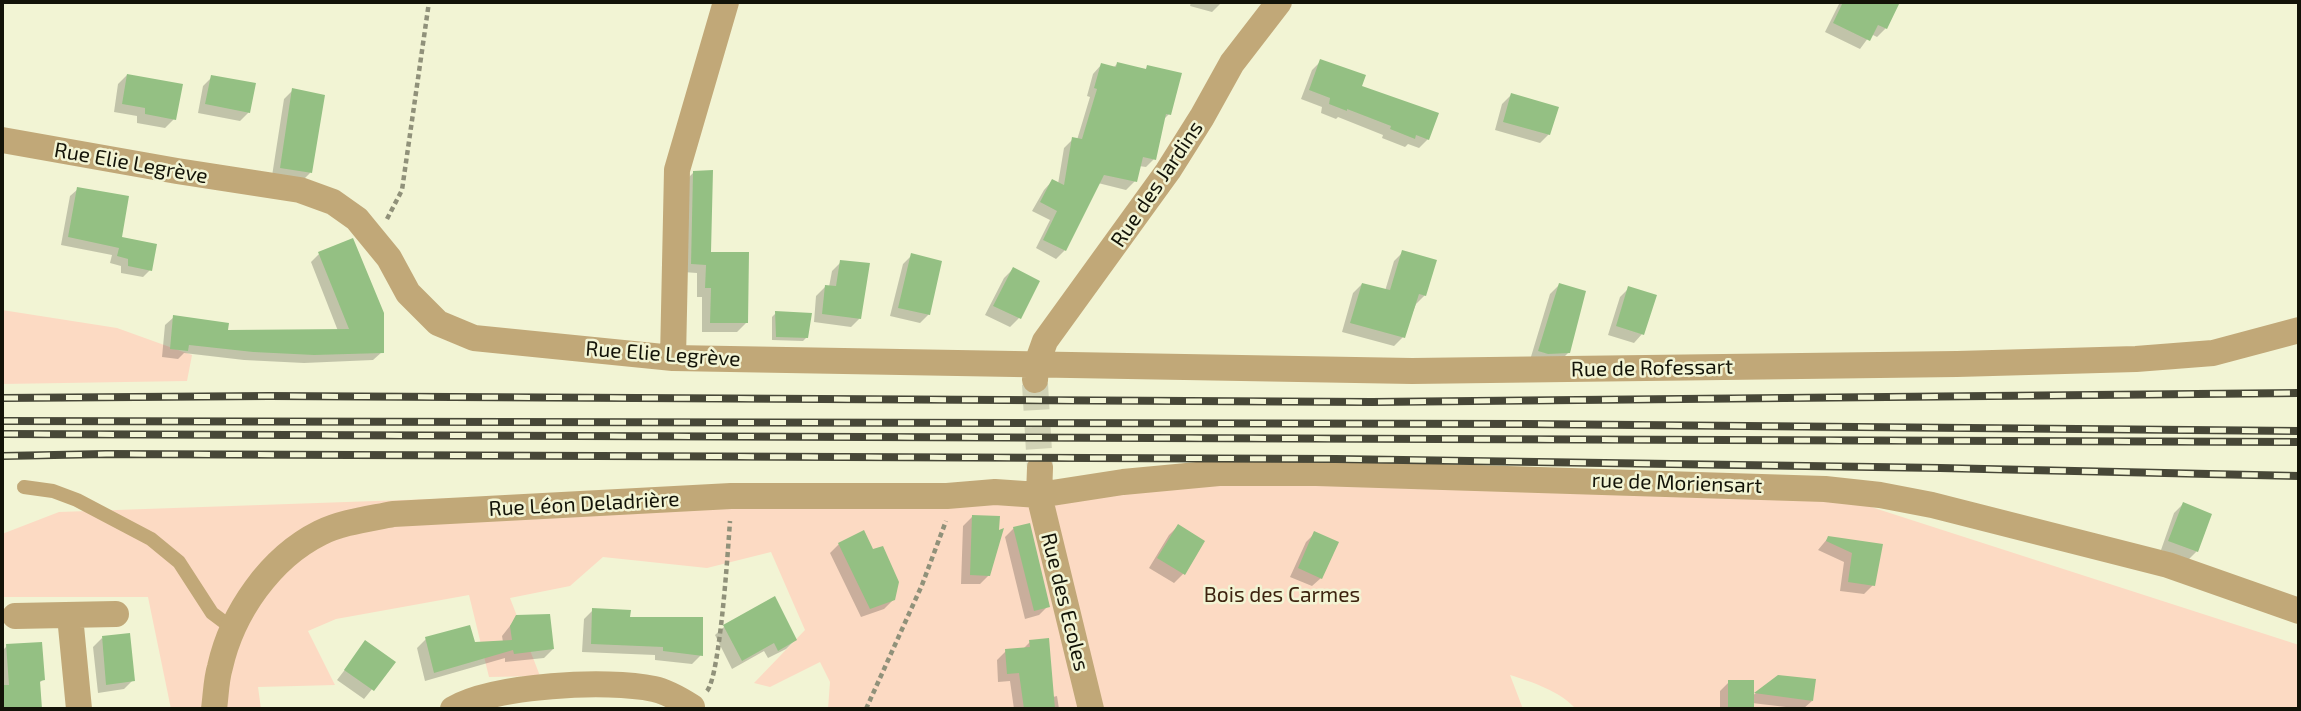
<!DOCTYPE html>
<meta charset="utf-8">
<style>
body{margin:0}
#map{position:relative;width:2301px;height:711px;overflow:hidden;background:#f2f4d4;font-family:"Exo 2",sans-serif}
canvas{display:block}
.frame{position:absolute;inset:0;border:4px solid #131308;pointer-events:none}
</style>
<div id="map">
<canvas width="2301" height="711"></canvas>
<div class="frame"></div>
</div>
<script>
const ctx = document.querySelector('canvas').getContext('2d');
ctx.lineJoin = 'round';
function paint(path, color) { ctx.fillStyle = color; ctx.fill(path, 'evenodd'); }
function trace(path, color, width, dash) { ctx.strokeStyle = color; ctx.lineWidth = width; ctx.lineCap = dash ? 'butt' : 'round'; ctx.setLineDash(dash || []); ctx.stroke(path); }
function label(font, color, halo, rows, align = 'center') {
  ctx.font = font + ' "Exo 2",sans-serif'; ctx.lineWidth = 5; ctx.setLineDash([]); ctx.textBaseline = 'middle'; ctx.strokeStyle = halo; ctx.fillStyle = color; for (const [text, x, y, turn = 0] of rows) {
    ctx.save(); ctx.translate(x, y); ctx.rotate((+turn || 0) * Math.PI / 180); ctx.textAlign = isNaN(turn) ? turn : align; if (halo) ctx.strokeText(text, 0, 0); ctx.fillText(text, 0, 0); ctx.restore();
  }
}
paint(new Path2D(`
 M2,310l115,18 75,27 -5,26 -185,3z
 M1249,479l585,16 465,150v64h-723c-16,-18 -44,-27 -66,-34l13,34h-695l2,-27 -10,-20 -50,25 -16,-4 51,-53 -34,-78 -64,16 -104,-11 -33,29 -60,12 30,78 -51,1 -20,-82 -133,24 -28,12 27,54 -77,2 3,22h-90l-23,-112h-146v-63l57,-22 431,-15z`), '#fcdac3');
paint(new Path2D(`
 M1191,2h31l-10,10 -22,-6z
 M1840,2h58l-12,26 -9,9 -6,-3 -11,15 -35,-17z
 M1321,61l39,26 68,52 -9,9 -11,-4 -3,3 -23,-9 1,-3 -45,-18 -2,2 -15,-6 1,-6 -21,-8 11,-29z
 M1117,64l28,6 3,-3 21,47 -6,6 -9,39 -8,8 -7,-1 -4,15 -9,9 -28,-7 -33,67 -9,9 -20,-11 14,-28 -18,-9 12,-21 8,-9 6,3 6,-36 9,-9 4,1 13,-43 -3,-1 6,-22 8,-9 12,3z
 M127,75l47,44 -9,9 -28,-5v-7l-23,-4 4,-28z
 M212,77l37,35 -9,9 -42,-8 5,-27z
 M293,90l17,83 -9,9 -29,-6 12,-77z
 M1511,95l38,39 -9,9 -45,-13 7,-26z
 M694,172l16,81 36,70 -9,9h-35v-35h-5v-24l-14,-1 2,-91z
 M78,189l72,81 -7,7 -22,-4v-7l-11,-3 2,-8 -51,-10 9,-49z
 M1403,252l22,43 -9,9 -13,33 -9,9 -52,-14 11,-39 9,-9 23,7 9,-30z
 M319,254l63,98 -9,8 -69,3 -60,-3 -60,-7 -6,6 -16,-2 3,-32 9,-8 52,15 112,-1 -27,-69z
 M912,255l17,59 -9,9 -30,-7 13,-52z
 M841,262l19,56 -9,9 -37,-5 2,-26 9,-9h4l3,-16z
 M1013,269l25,13 -19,36 -9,9 -25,-12 19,-37z
 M1559,285l10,67 -9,9 -30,-1 20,-66z
 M1629,288l13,46 -8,9 -26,-8 12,-38z
 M776,313l31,24 -4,4 -31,-1v-23z
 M2183,504l14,47 -9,9 -27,-10 13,-37z
 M972,517l17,58 -9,9h-19l2,-58z
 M1178,526l25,15 -20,33 -9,9 -25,-15 20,-33z
 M1014,528l34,78 -9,9 -14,4 -20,-82z
 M1315,533l6,45 -9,8 -22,-9 16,-35z
 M1828,538l53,7 -8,40 -9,9 -24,-3 4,-29 -26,-12z
 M839,544l33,8 22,47 -10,10 -23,8 -31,-64z
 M593,610l35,9 73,36 -9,9 -37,-4v-5l-73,-3 2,-33z
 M517,617l36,32 -9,9 -39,4v-4l-80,23 -8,-33 9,-9 48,4 29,-1 -1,-6z
 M724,627l71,13 -9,9 -18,9 -4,-7 -32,18 -17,-34z
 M102,638l31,42 -9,9 -26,4 -5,-46z
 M366,642l28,20 -30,37 -27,-19z
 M1030,642l23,55 4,-1 2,13h-45l-4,-28 -12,1 -1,-22 9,-9 16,-1z
 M7,646l37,33 -6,5 2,25h-38v-58z
 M1779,676l33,25 -9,8 -51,-6v6h-32v-18l9,-9 23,14z`), '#0003');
paint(new Path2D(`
 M1843,2h57l-13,27 -9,-4 -8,16 -37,-18z
 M1320,59l46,16 -4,11 77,27 -10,27 -13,-5 -1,4 -25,-10 1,-3 -44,-17v2l-18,-7 1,-6 -21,-8z
 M1117,62l29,7 1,-4 35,8 -11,42 -5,-1 -10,46 -13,-3 -6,25 -33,-7 -38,76 -23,-11 14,-29 -17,-9 12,-23 12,6 8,-48 10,2 15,-50 -3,-1 7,-25 15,4z
 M127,74l56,10 -7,36 -31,-6v-6l-23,-4z
 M211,75l45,8 -6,30 -45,-9z
 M292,88l33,7 -13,78 -32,-5z
 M1511,93l48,14 -9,28 -47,-13z
 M713,170l-2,82h38l-1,71h-38l1,-35h-6l1,-23 -15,-1 2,-92v-1z
 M77,187l52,9 -7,41 35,7 -5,27 -24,-5v-7l-11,-3 2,-8 -51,-11z
 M353,238l31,75v40l-70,2 -61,-3 -64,-7 -1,6 -18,-2 3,-34 56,8 -1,7 121,-1 -31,-77z
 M1402,250l35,10 -11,36 -7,-2 -14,44 -55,-15 12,-40 28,7z
 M911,253l31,8 -12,54 -32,-7z
 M840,260l30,3 -9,56 -39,-5 3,-29 11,1z
 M1013,267l27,14 -19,38 -28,-13z
 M1559,283l27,8 -16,62 -22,1 -10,-3z
 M1628,286l29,9 -13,40 -28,-9z
 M775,311l37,2 -4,25 -32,-1z
 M2183,502l29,12 -14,38 -30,-11z
 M972,515l28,1 -1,14 5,-2 -14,48 -20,-1z
 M1030,523l20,84 -16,4 -21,-84z
 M1178,524l27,17 -20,34 -28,-17z
 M864,530l9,19 10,-3 16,36 -4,18 -25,9 -32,-66z
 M1314,531l25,11 -17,37 -24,-11z
 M1828,536l55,8 -8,42 -27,-4 4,-29 -26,-12z
 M775,596l22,44 -19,11 -4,-8 -32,18 -19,-36z
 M592,608l39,2 -1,7h73v39l-40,-5v-4l-72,-3z
 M550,614l4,35 -40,5 -1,-4 -79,23 -9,-36 45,-12 5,17 37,-2 -2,-14 6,-11z
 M130,633l5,48 -29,4 -4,-49z
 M1049,638l6,71h-31l-5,-36 -12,1 -2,-25 25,-2 -1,-7z
 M365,640l31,22 -22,29 -30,-21z
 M42,642l3,38 -5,1 2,28h-38l-2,-24h7l-3,-41z
 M1778,675l38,4 -3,22 -59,-8v16h-26v-29h26v13z`), '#94c083');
trace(new Path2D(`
 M1035,384l5,84`), '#d1d2b5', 26, [26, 13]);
trace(new Path2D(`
 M387,219l15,-29 27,-188
 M707,691c13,-15 21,-142 23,-170
 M866,709l56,-124 24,-64`), '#90917a', 4.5, [5, 3.5]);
trace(new Path2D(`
 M24,487l29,4 24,9 74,39 28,23 33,51 20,15`), '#c1a878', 14);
trace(new Path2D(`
 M2,140l175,31 123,19 33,12 24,17 32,39 19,35 30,30 36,15 199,20 739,13 545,-7 179,-5 77,-6 86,-23
 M673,358l4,-188 49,-168
 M1035,380l1,-14 9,-25 123,-170 34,-54 30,-54 47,-61
 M1040,468l-1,27 52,214
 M15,616l101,-2
 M70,616l9,93
 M214,709c2,-14 2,-29 6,-42 12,-54 50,-109 100,-134 22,-11 49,-14 73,-19l338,-18h216l48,-4 44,3 84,-13 96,-9h97l509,16 55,6 52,10 236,60 131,46
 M453,709c42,-24 154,-30 201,-20 14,3 27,11 38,18`), '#c1a878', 26);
const rail = new Path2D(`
 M2,398l267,-2 1103,6 927,-9
 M2,421l1524,3 773,7
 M2,434l2297,8
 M2,456l104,-2 1230,5 604,9 359,8`);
trace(rail, '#474737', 8);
trace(rail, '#f2f4d4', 5, [16]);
label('21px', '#131308', '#f2f4d4', [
 ["Rue Elie Legrève",131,163,10],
 ["Rue des Jardins",1157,184,-56],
 ["Rue Elie Legrève",663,354,4],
 ["Rue de Rofessart",1652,368,-1],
 ["rue de Moriensart",1677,483,2],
 ["Rue Léon Deladrière",584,504,-3],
 ["Rue des Ecoles",1065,602,76]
]);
label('21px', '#3d230f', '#f2f4d4', [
 ["Bois des Carmes",1282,595]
]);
</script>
